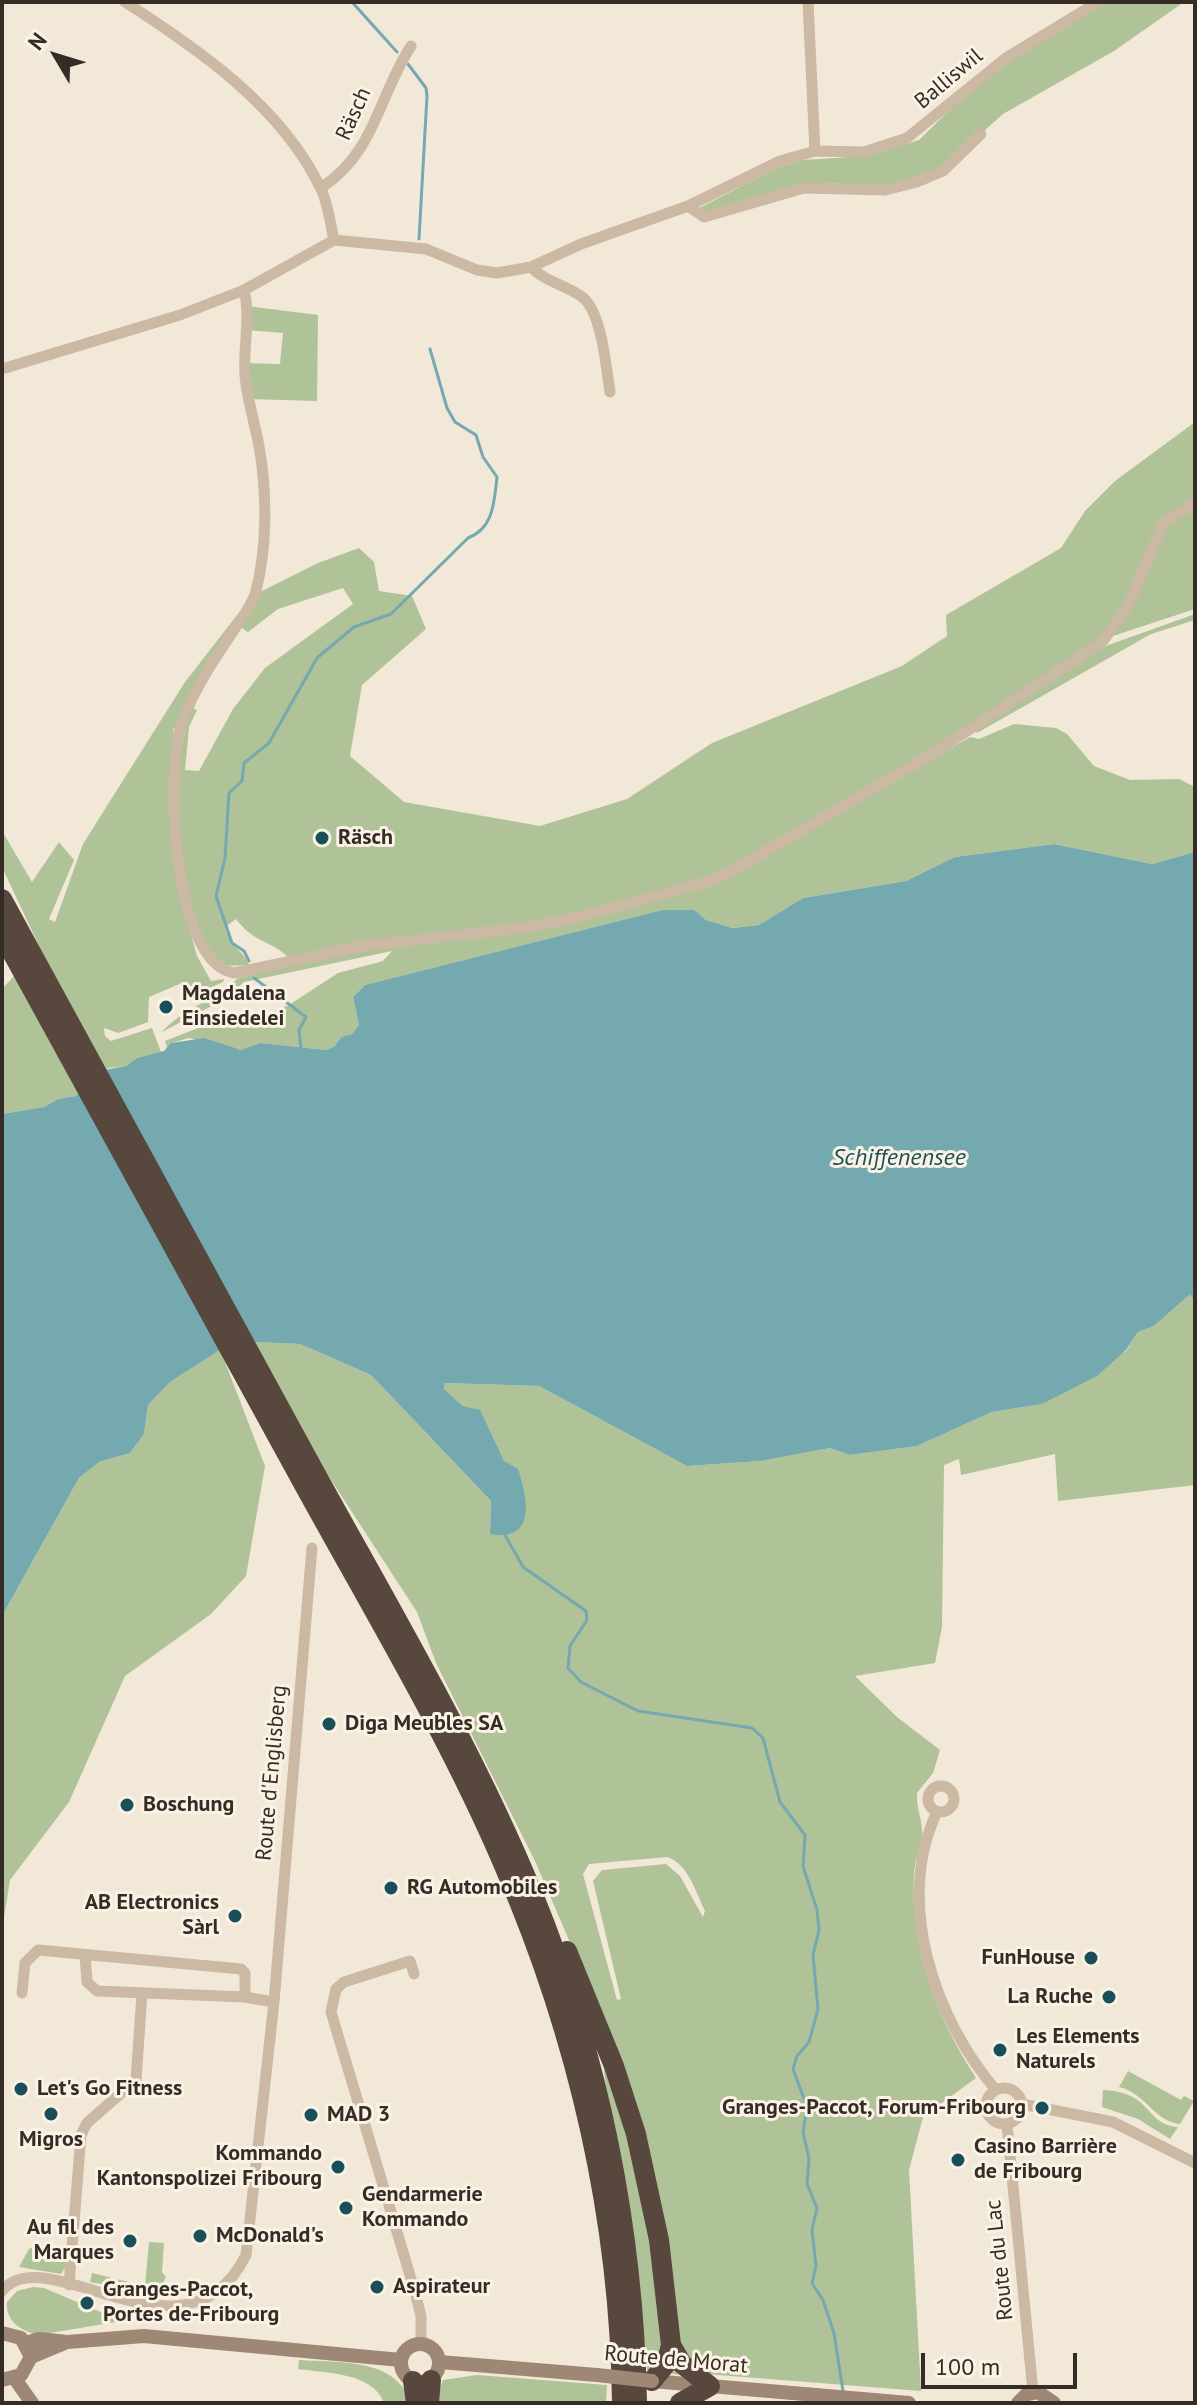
<!DOCTYPE html>
<meta charset="utf-8">
<style>
body{margin:0}
#map{position:relative;width:1197px;height:2405px;overflow:hidden;background:#f2e8d8;font-family:"PT Sans",sans-serif}
canvas{display:block}
.frame{position:absolute;inset:0;border:4px solid #352c26;pointer-events:none}
.north{position:absolute;left:16px;top:16px;width:80px;height:80px;-webkit-text-stroke:6px #faf2e4;paint-order:stroke;rotate:308deg;font-size:22px;font-weight:700;line-height:32px;text-align:center;color:#352c26}
.north::after{content:'';display:block;margin:auto;width:28px;height:36px;background:#352c26;clip-path:polygon(50% 0,100% 100%,50% 72%,0 100%)}
.scale{position:absolute;left:921px;top:2353px;width:156px;height:36px;box-sizing:border-box;border:4px solid #352c26;border-top:0;padding-left:10px;font-size:24px;line-height:28px;white-space:nowrap;color:#352c26;-webkit-text-stroke:6px #faf2e4;paint-order:stroke}
</style>
<div id="map">
<canvas width="1197" height="2405"></canvas>
<div class="frame"></div>
<div class="north">N</div>
<div class="scale">100 m</div>
</div>
<script>
const ctx = document.querySelector('canvas').getContext('2d');
ctx.lineJoin = 'round';
function paint(path, color) { ctx.fillStyle = color; ctx.fill(path, 'evenodd'); }
function trace(path, color, width, dash) { ctx.strokeStyle = color; ctx.lineWidth = width; ctx.lineCap = dash ? 'butt' : 'round'; ctx.setLineDash(dash || []); ctx.stroke(path); }
function label(font, color, halo, rows, align = 'center') {
  ctx.font = font + ' "PT Sans",sans-serif'; ctx.lineWidth = 6; ctx.setLineDash([]); ctx.textBaseline = 'middle'; ctx.strokeStyle = halo; ctx.fillStyle = color; for (const [text, x, y, turn = 0] of rows) {
    ctx.save(); ctx.translate(x, y); ctx.rotate((+turn || 0) * Math.PI / 180); ctx.textAlign = isNaN(turn) ? turn : align; if (halo) ctx.strokeText(text, 0, 0); ctx.fillText(text, 0, 0); ctx.restore();
  }
}
paint(new Path2D(`
 M1105,2h79l-70,49 -111,63 -63,56 -50,16 -66,-3 -116,31 -9,-6 80,-41 23,-7 64,-4 53,-16 53,-52 79,-55z
 M247,306l71,9 -1,86 -69,-2 -3,-36 35,1 3,-31 -36,-3z
 M1195,422v187l-82,27 -7,-5 -20,18 -153,99 -201,118 -24,12 -133,35 -58,11 -161,18 -68,15c-19,-18 -33,-13 -52,-38l-8,6c-2,22 15,23 21,40l-25,1c-52,-49 -57,-195 -32,-258l5,2 -8,17 -4,43 14,1 34,-62 32,-41 88,-64 -10,-16 -65,21 -30,23 -9,-6 23,-35 56,-28 41,-15 15,14 5,29 33,5 14,33 -64,56 -12,71 54,46 136,24 87,-27 85,-56 190,-77 45,-30 -1,-21 115,-67 24,-37 30,-30z
 M248,601l-75,129 6,163 18,63 14,25 13,-2 -1,3 -22,10 -17,-10 -35,15 -1,25 -30,11 -14,-5 1,8 6,5 41,-13 9,24 -24,6 -11,8 -18,2 -32,28 -18,3 -14,8 -42,7v-125l38,-41 -38,-81v-36l30,51 27,-40 15,18 -25,59 6,3 28,-78 102,-162z
 M1195,614v6l-44,14 -174,99 -1,-2 127,-84z
 M1014,724l42,4 11,6 27,32 36,14 49,-1 16,8v65l-43,12 -98,-20 -99,13 -49,24 -103,17 -44,27 -28,3 -25,-8 -13,-10h-31l-297,75 -12,12 6,28 -7,9 -11,3 -6,9 -9,4 -66,-7 -19,7 -52,-12 -17,5 -5,5 -2,-7 43,-17 26,4 55,-23 49,-32 45,-12 9,-10 -148,31 -19,17 -63,33c22,-25 53,-31 76,-54l122,-28 148,-16 227,-60 235,-137 9,2z
 M1195,1290v195l-137,16 -3,-47 -94,21 -2,-16 -15,6 -2,162 -7,36 -80,13 42,41 43,33 -7,23 -16,20c-1,15 6,28 5,43 -2,12 -7,24 -8,37 -4,75 22,143 62,205l-53,39 -14,53 12,221 -241,-19 7,4 -40,-6 -21,-185 -20,-98 -10,-84 -61,-142 -99,-198 -19,-51 -95,-146 -68,-124 46,2 71,31 120,126 -1,33 14,-73 -41,-55 -19,-17v-6l95,3 148,80 74,-5 69,-13 20,7 67,-9 75,-34 50,-8 84,-53 12,-19 16,-6zM667,1857c21,6 29,36 38,54l-2,6 -23,-41 -14,-12 -64,6 -9,11 28,118 -4,1 -34,-126 6,-10z
 M220,1349l45,117 -19,110 -35,38 -86,62 -56,126 -59,78 -8,50v-314l77,-138 20,-16 31,-9 14,-19 4,-29 22,-23z
 M1128,2071l53,29 3,-4 10,5 -14,23c-27,-3 -34,-31 -61,-37z
 M1103,2090c50,2 41,34 75,37l-8,12 -32,-20 -36,-12z
 M149,2242l15,1 -2,29 4,5 -8,17 -68,-12 2,-9 53,13z
 M37,2245v7l28,2 2,-6 -1,18 -5,8 -42,-7 10,-18z
 M33,2287l11,1 78,33 -84,14c-17,-4 -33,-14 -31,-33l10,-11z
 M299,2360c39,3 97,-3 112,43h-27c-11,-31 -59,-30 -86,-34z
 M477,2375l130,10 -1,18h-172l9,-23z`), '#b0c297');
paint(new Path2D(`
 M1054,844l98,20 43,-12v438l-41,36 -16,6 -12,18 -29,26 -55,28 -50,8 -75,34 -67,9 -20,-7 -69,13 -74,5 -148,-80 -95,-3v6l19,17 17,4 24,51 14,8c9,28 20,73 -28,65l1,-33 -120,-126 -71,-31 -46,-2 -33,7 -51,33 -22,23 -4,29 -14,19 -31,9 -20,16 -77,138v-502l42,-7 14,-8 18,-3 23,-25 27,-5 11,-8 27,-7 7,-8 33,-5 37,12 19,-7 66,7 9,-4 6,-9 11,-3 7,-9 -6,-28 12,-12 297,-75h32l12,10 26,8 27,-3 44,-27 103,-17 49,-24z`), '#75a9b0');
trace(new Path2D(`
 M352,2l45,50
 M408,64l18,24 1,8 -8,143
 M249,961l-5,-10 -12,-8 -16,-47 9,-38 4,-65 13,-12 2,-18 25,-20 48,-85 37,-31 37,-13 77,-76c26,-10 26,-36 29,-61l-14,-20 -7,-22 -21,-13 -8,-14 -17,-59
 M254,978l52,39 -7,13 2,19
 M1190,1292l5,6
 M505,1535l18,32 63,44 1,9 -17,26 -2,22 13,14 57,29 114,17 11,10 17,64 25,33 -2,31 14,44 2,20 -6,25 5,54 -9,33 -12,14 -4,13 14,38 -4,25 6,27 -2,25 10,24 -5,22 4,36 -4,17 11,17 11,33 9,58`), '#75a9b0', 3);
trace(new Path2D(`
 M125,2c73,47 156,104 195,185 8,15 10,36 14,53
 M808,2l7,149
 M321,188c54,-35 57,-91 90,-142
 M688,206l16,11 100,-29 81,2 32,-8 26,-11 38,-37
 M531,267c13,14 34,18 50,29 21,14 25,72 29,96
 M244,290c7,28 -1,56 1,85 2,26 11,51 15,77 7,43 7,96 -4,139 -4,15 -16,29 -24,42 -19,28 -38,57 -50,89 -17,48 -10,241 52,251l130,-27 165,-19 46,-9 132,-36 25,-11 202,-118 169,-112 25,-35 36,-84 31,-19
 M2,369l178,-54 64,-25 90,-50 92,9 51,21 20,3 34,-6 50,-23 107,-38 92,-45 35,-10 49,1 43,-14 99,-80 92,-56
 M928 1799a13 13 0 1 1 26 0a13 13 0 1 1-26 0Z
 M937,1812c-43,89 -2,208 59,278
 M85,1955l2,27 10,9 148,6 29,5
 M414,1974l-4,-13 -66,21 -8,7 -5,23 84,280 6,24v27
 M22,1993l3,-30 13,-13 203,19 4,4v24
 M986 2106a18 18 0 1 1 36 0a18 18 0 1 1-36 0Z
 M1022,2104l91,18 82,41
 M1007,2124l26,268
 M69,2285l12,-150 6,-12 49,-43 6,-87
 M2,2291c45,-55 184,85 244,-36l28,-253 38,-454`), '#cbb9a3', 11);
trace(new Path2D(`
 M2,2333l19,5 10,19 -10,18 -19,5
 M26,2343l13,-4 28,3 77,-6 257,24
 M401 2363a19 19 0 1 1 38 0a19 19 0 1 1-38 0Z
 M31,2357l36,-15
 M440,2362l157,13
 M15,2379l17,24
 M652,2381l257,22
 M1018,2403l9,-9 11,-2 16,11`), '#9e8775', 14);
trace(new Path2D(`
 M2,899c103,189 207,378 310,568 77,140 160,279 221,427 66,161 101,335 104,509
 M2,934c99,180 197,360 296,540 71,130 149,258 207,394 73,169 115,351 117,535
 M567,1951l47,115 22,68 23,106 12,105 -5,19 -14,17
 M671,2345l11,19 28,22 -30,17
 M413,2381l3,22
 M429,2403l2,-23`), '#57473c', 20);
trace(new Path2D(`
 M597,2375l55,6`), '#9e8775', 14);
for (const [x, y, r, color] of [
 [322,838,8,"#194f58"],
 [166,1007,8,"#194f58"],
 [329,1724,8,"#194f58"],
 [127,1805,8,"#194f58"],
 [391,1888,8,"#194f58"],
 [235,1916,8,"#194f58"],
 [1091,1958,8,"#194f58"],
 [1109,1997,8,"#194f58"],
 [1000,2050,8,"#194f58"],
 [21,2089,8,"#194f58"],
 [1042,2108,8,"#194f58"],
 [51,2114,8,"#194f58"],
 [311,2115,8,"#194f58"],
 [958,2160,8,"#194f58"],
 [338,2167,8,"#194f58"],
 [346,2208,8,"#194f58"],
 [200,2236,8,"#194f58"],
 [130,2241,8,"#194f58"],
 [377,2287,8,"#194f58"],
 [87,2303,8,"#194f58"]
]) { const dot = new Path2D(); dot.arc(x, y, r, 0, 2 * Math.PI); ctx.fillStyle = color; ctx.fill(dot); trace(dot, '#faf2e4', 3); }
label('22px', '#352c26', '#faf2e4', [
 ["Balliswil",949,79,-40],
 ["Räsch",354,114,-66],
 ["Route d'Englisberg",272,1773,-85],
 ["Route du Lac",1000,2260,-96],
 ["Route de Morat",676,2360,5]
]);
label('bold 22px', '#352c26', '#faf2e4', [
 ["Räsch",338,838],
 ["Magdalena",182,994],
 ["Einsiedelei",182,1019],
 ["Diga Meubles SA",345,1724],
 ["Boschung",143,1805],
 ["RG Automobiles",407,1888],
 ["AB Electronics",219,1903,"right"],
 ["Sàrl",219,1928,"right"],
 ["FunHouse",1075,1958,"right"],
 ["La Ruche",1093,1997,"right"],
 ["Les Elements",1016,2037],
 ["Naturels",1016,2062],
 ["Let's Go Fitness",37,2089],
 ["Granges-Paccot, Forum-Fribourg",1026,2108,"right"],
 ["MAD 3",327,2115],
 ["Migros",51,2140,"center"],
 ["Casino Barrière",974,2147],
 ["de Fribourg",974,2172],
 ["Kommando",322,2154,"right"],
 ["Kantonspolizei Fribourg",322,2179,"right"],
 ["Gendarmerie",362,2195],
 ["Kommando",362,2220],
 ["Au fil des",114,2228,"right"],
 ["Marques",114,2253,"right"],
 ["McDonald's",216,2236],
 ["Aspirateur",393,2287],
 ["Granges-Paccot,",103,2290],
 ["Portes de-Fribourg",103,2315]
], 'left');
label('italic 24px', '#194f58', '#faf2e4', [
 ["Schiffenensee",899,1158]
]);
</script>
